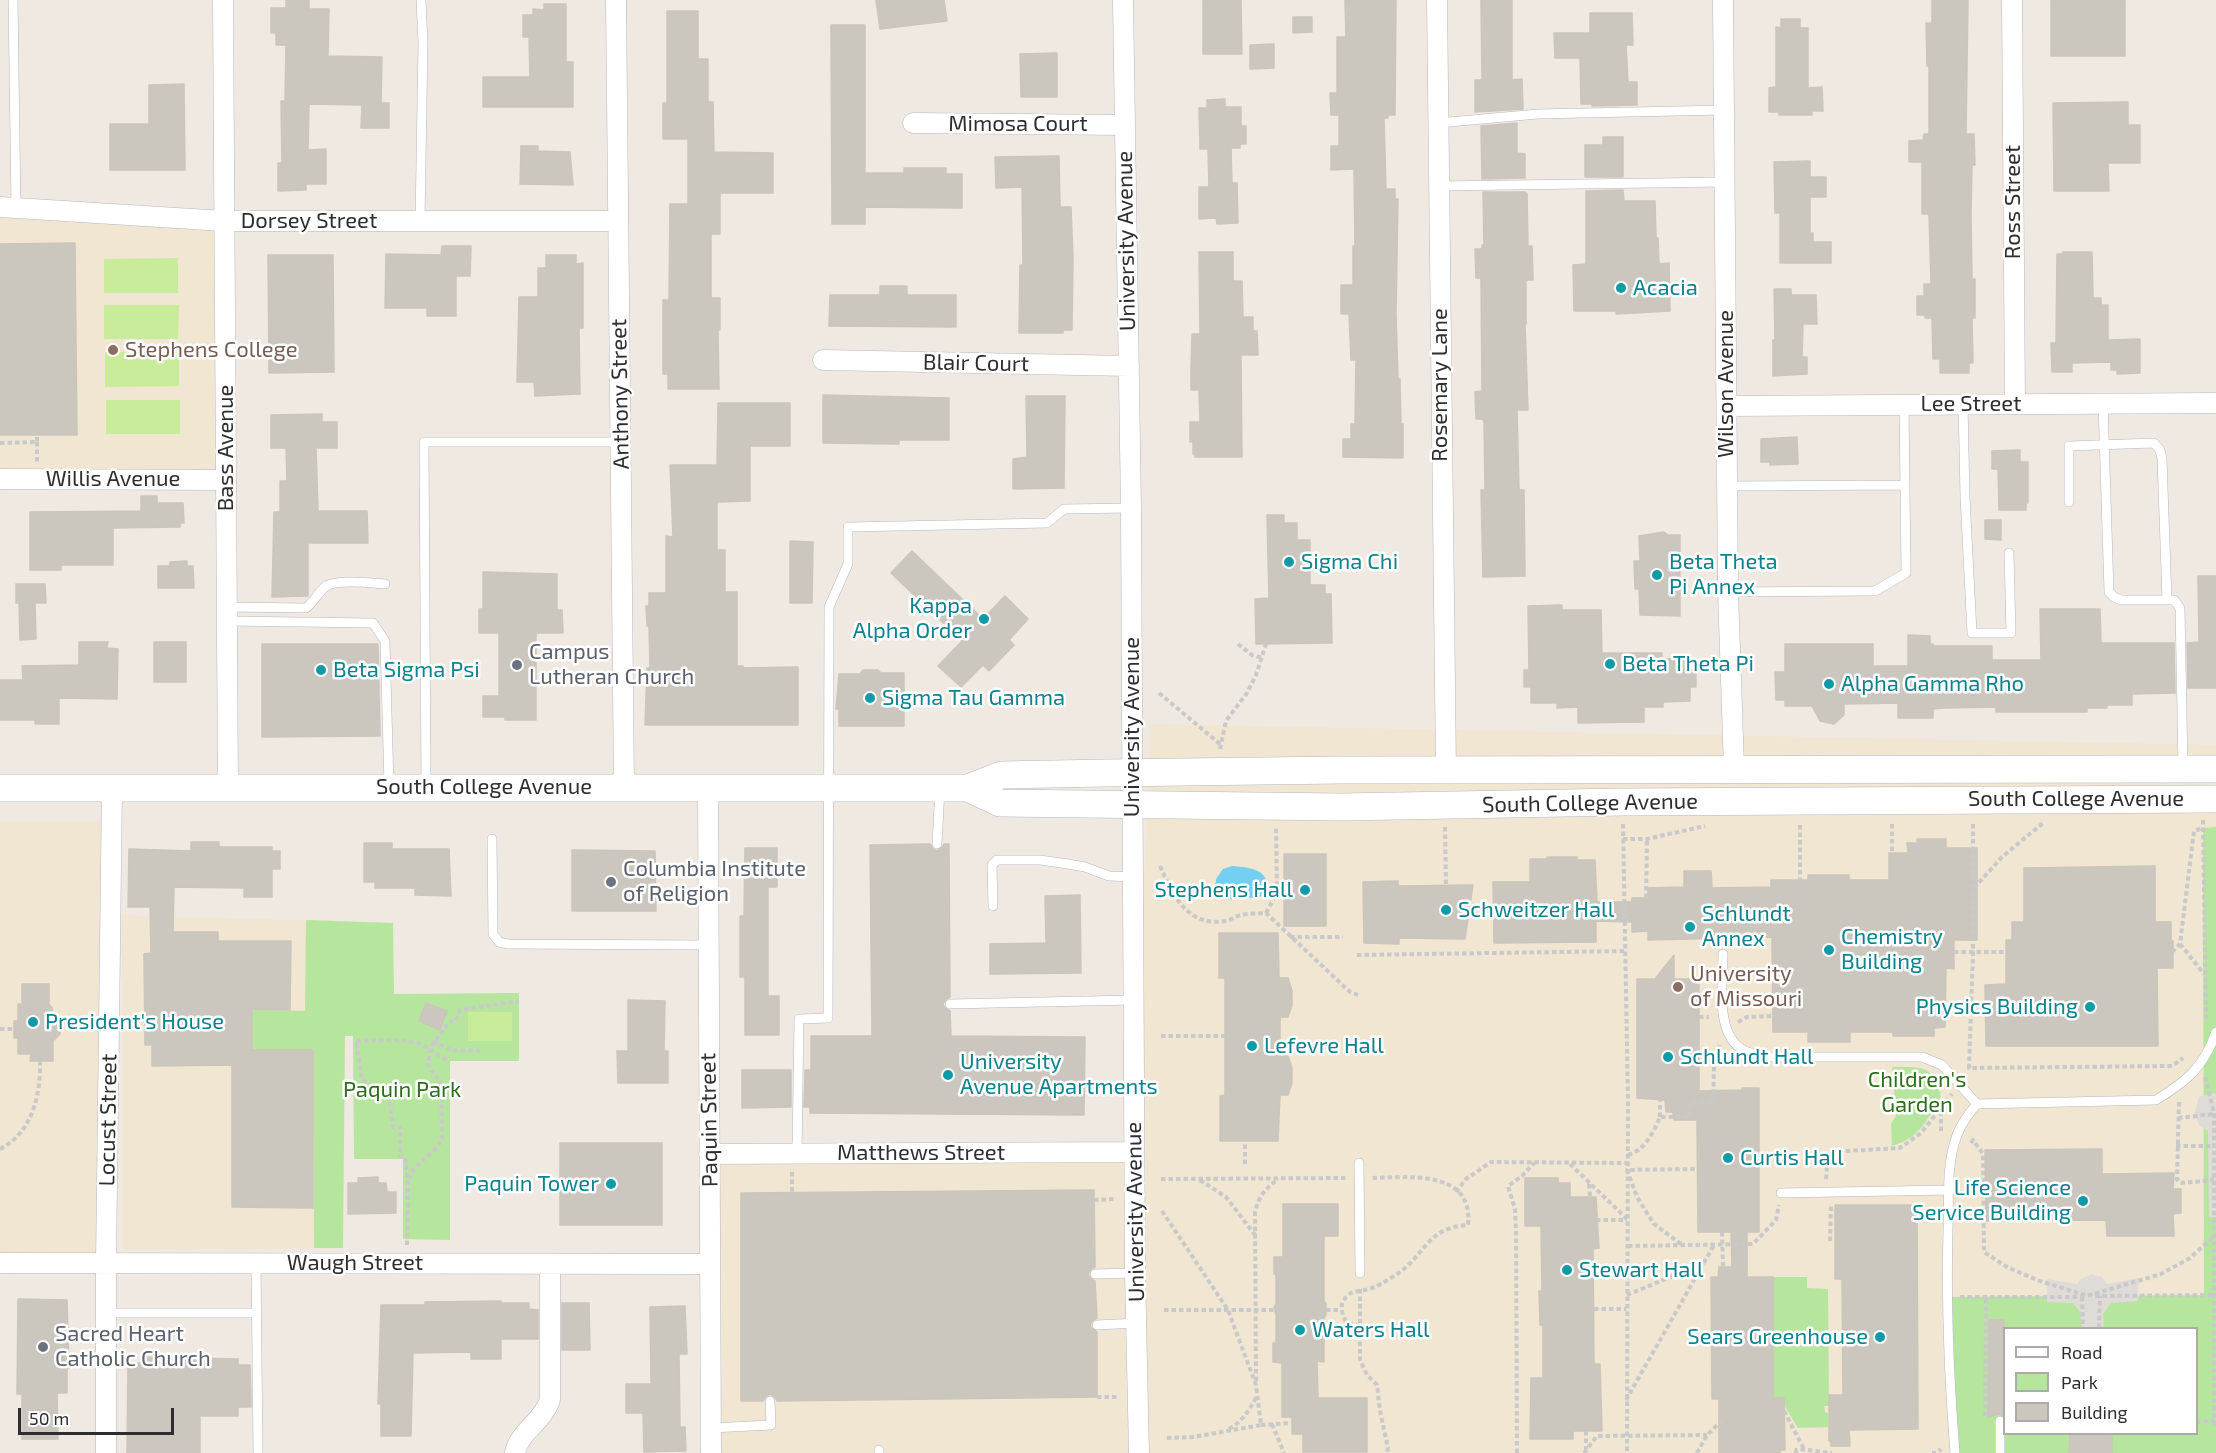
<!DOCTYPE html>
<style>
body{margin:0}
#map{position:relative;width:2216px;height:1453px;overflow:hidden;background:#efe9e1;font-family:"Exo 2",sans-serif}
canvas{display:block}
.legend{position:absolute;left:2003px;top:1327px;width:195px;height:108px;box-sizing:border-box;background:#fff;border:2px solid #ababab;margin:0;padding:8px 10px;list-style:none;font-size:18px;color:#2e2e2e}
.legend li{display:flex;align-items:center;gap:12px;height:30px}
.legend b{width:30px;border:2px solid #ababab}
.scale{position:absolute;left:18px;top:1408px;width:156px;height:27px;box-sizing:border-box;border:3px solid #2e2e2e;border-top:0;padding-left:8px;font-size:18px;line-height:21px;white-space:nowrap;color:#2e2e2e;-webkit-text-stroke:4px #fff;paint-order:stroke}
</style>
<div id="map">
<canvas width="2216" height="1453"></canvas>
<ul class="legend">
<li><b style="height:8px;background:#fff"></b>Road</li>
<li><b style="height:16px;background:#b6e59e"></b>Park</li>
<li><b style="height:16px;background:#cbc7bf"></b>Building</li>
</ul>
<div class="scale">50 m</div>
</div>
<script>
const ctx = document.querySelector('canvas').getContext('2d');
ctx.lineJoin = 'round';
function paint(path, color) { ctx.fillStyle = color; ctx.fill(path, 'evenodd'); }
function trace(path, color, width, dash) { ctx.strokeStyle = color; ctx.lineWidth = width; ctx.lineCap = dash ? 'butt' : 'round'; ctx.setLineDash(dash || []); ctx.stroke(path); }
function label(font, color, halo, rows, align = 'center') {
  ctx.font = font + ' "Exo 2",sans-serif'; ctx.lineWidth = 5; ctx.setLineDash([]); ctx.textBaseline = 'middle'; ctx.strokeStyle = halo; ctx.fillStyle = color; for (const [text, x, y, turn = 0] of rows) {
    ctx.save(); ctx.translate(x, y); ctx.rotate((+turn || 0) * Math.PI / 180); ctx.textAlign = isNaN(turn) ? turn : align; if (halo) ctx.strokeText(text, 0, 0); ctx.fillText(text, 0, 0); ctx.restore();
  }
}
paint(new Path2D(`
 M0,207l224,14 2,259 -226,-1z
 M1150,724l1066,21v708h-1503l-3,-298 424,3zM2004,1328h192v106h-192z
 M0,821h108l-2,442h-106z
 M122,915l271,8 -49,113 -1,212 -220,2z`), '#f0e6d1');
paint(new Path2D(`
 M2216,827v626h-261l-8,-156 257,-2 -1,-467zM2004,1328h192v106h-192z
 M306,920l87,3 1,71 125,-1v68h-69v179l-47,-1v-80h-49l-1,-123h-8l-2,212h-29l-1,-198h-61l-21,-41 74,2z
 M1892,1067c30,0 42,-3 49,30 -15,24 -20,40 -49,49l-1,-22 5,-8z
 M1773,1277h34v11l21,1 1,117h-5l1,6 3,1v14l-30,1 -14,-23v-7h-11z`), '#b6e59e');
paint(new Path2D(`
 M178,258v35h-74v-34z
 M104,305h75l-1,34h-74z
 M105,352h74v34l-74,1z
 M106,400h74v34h-74z
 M468,1012h44v29h-44z`), '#c9ec9a');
paint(new Path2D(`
 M2214,1093l2,1v123h-7l-1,-86 -8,-5 -6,-11 5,-18z
 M2091,1274l11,3 5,7 31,-6v23l-27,2 -8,11 1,14h-22l-2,-16 -7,-9 -26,-1v-23l30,5 3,-4z`), '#dfdcd8');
paint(new Path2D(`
 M1232,866c9,1 21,1 29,7 9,7 8,23 -5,25 -5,1 -10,-2 -14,-3 -14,6 -16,8 -27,-5l1,-11 7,-10z`), '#75cff0');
const building = new Path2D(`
 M286,0h23v9h20l-1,47 54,1 -1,46h8v25h-28l1,-23 -53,-1 -1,46 18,-1v35h-20v6l-28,1v-28h4l-1,-62h4l1,-56h-10v-12h-5v-25h15z
 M876,0h68l3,21 -67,8z
 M1203,0h38l1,54h-39z
 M1345,0h51l-1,115h-7v3h-4l2,71h9v10h3l-2,115 2,65h2l1,45h2v34l-60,-1v-18h8v-15h4l1,-64h-5l-2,-46h-8v-29h12v-39h2l-1,-77 -23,1v-24h8v-31h-8l-1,-22h7v-56h9z
 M1481,0h31v80l10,-1 1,30 -48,3v-32h7z
 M1932,0h36l-2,134h8l1,31h-3l-1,49 1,65h3v39h-3l1,45h-4v10h-29v-14h-7l-1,-41h-7v-3h-8v-19h7v-12h7l-2,-70h-7v-52h-13v-21l14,-1 1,-6h5v-68h-2l-1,-43h6z
 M2051,0h74v56h-74z
 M544,4h22v58h7v45h-90v-30h47l-1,-40h-6v-22h10v-6l11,1z
 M667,11h31v48h10v43h5l1,50 59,1v40h-53v41h-9v64h9v32h-2l1,59h-51v-15h-5v-74h6l1,-96h18v-65h-25v-36h4z
 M1590,13h42l1,32h-7l2,37h9v23l-45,1v-2h-11l-1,-46h-25l-1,-25h36z
 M1293,17h19v15l-19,1z
 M1781,19h19v9h8v60l14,-1 1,24h-11v4h-33v-3h-10v-24l7,-1v-60l5,1z
 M831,25h34v148h39v-5h42v6h16v34l-97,-1v17h-33z
 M1274,44v24l-24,1v-24z
 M1057,53v44h-36l-1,-43z
 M184,84l1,86h-75v-46h39v-39z
 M1225,99v8h16v19h5v18h-6v4h-9l1,35h5l1,40 -21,1 -1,-6 -17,1v-32h10l-1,-38h-8l-1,-41h8v-8z
 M2128,102v23h12v38h-32l1,28h-55l-1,-88z
 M1517,123v30l8,1v24l-43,1 -1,-53z
 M1603,137h20v40h-38v-32h18z
 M521,146h17v5l32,1 3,33 -53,-1z
 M1059,156l1,51h11l2,51 -1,72h-9v3h-44l1,-68h3l-1,-78 -26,1 -1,-31z
 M1810,161v16h16v20h-16v36h3v9h18v21h-51v-50h-5l-1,-51z
 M1623,190l1,11h31l1,37h2l1,26 10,-1 1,48 -54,3v-3h-42l-1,-46 13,-1v-73z
 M1483,192h42l2,2 1,52h4l1,34h-7v44h-1l3,86h-11l2,80h5l1,86 -42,1 -2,-87h4l-1,-69 -2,-2h-6l-1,-27 7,-1 -1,-113h-5l-1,-29h7v-4h2z
 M75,243l2,192h-77v-191z
 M442,246h29l-1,30h-14v40h-29v-8h-42l1,-54 55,1z
 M1199,252h34v29h9l1,36h10v14h4l1,24h-17l1,102h-47v-3h-2v-13l-3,1v-20h10l-1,-32h-8v-21l1,-35h8z
 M2063,252h29l1,46h8v7h7v35l32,-1v34l-23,1v-4h-6v-8l-39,1v9h-20l-1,-29h5l1,-89h6z
 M268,255h65l1,117 -65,1z
 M546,255h30v9l7,-1v65h-4l1,66 -45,2 -1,-14h-17l2,-85h19v-29h8z
 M880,286h27v9h49v32l-127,-1 1,-31h50z
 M1774,289h17v6h25l1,29h-14l-1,33h5v17l-34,2v-36h2z
 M823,395l126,3v42h-50v4l-76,-1z
 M1026,396h39l-1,92 -51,1v-30l14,-2z
 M718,403h72v43h-40v55l-33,1v48h8v42h12v74h6v2l55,-1v58h-153l2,-57h3l-1,-42h-2l-1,-20h3v-13h17v-57l7,1 -3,-72h47z
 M322,414v8h15v26h-21l2,63h49l1,32h-60v53l-36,1 2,-85h6v-31h7l-1,-33h-15v-33z
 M1797,437l1,27 -28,1v-3h-9v-23z
 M2020,450v12h8v41h-2v7h-27l-1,-41h-6v-18z
 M141,496h16v7h26l1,20h-4v4l-67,1v37h-52v5h-31v-58l111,-1z
 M1267,515h17v8h13v17h13v45h15v9h6l1,49 -76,1 -1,-45 14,-1z
 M1985,520h16v20l-16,-1z
 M1664,532l4,3h12v81l-40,-1 -1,-26h-4l-1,-28h6l-1,-25z
 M790,541l23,1 -1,61h-22z
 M912,551l71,68 22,-23 23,23 -19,21 5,5 -25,26 -6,-6 -22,22 -23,-21 24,-25 -71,-68z
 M187,561v5h6l1,22h-36v-22h12v-4z
 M483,572l74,2v36h5l1,23h-27v87h-31v-3h-22v-21h16v-63h-20v-24h4z
 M2198,576h18v112h-28l-1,-45 12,-1z
 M16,584h29l1,19h-11l1,36 -16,1 -1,-37h-3z
 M1562,605v5h39l1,43h60v6l28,-1v11h6v18h-6v14l-27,1v5h-19v15l-66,1v-16l-21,1v-5h-26v-16h-7v-17h5l-1,-64z
 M2040,609h60l1,34h73l1,50 -43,1v11h-25v3h-20v4h-91v-5l-52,1 -11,1v9h-35v-15l-54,1v11l-10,9 -14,-3 -8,-15h-27v-6h-9l-1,-28h10v-28h88v22h35v-31l22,1v8h3v2h59v14h49z
 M79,642h29l-1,6 11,1 -1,50 -58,-1v26h-24v-4h-35v-40h23l-1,-14 57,-1z
 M154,642h32v40h-32z
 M262,644h116l2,92 -118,1z
 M863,670h15l3,3h23v53h-65v-17h-3l3,-35h21z
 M1917,839h29v9h31v92h-23v29l-8,-1 -1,59 -11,1v8h-41v-4h-43v10h-42v-10h-35l-1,-95 -124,3v-9l-16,1v-10l-36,-1v21l-102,1 -1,-61h37v-23h17v-2h30v3h18l2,42h35v-4h16v-10l36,-1v-16h27l1,17 59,-1v-7h37v-5h41v5h40v-27h19l-1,-10h10z
 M191,842h28v5h53v4h8v18h-8v28h-28v-9l-70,-1 -1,45h45v9h73l-1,69 -38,-1v41h61v158l-81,-1v-142l-80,1v-21h-7l-1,-91 7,-1 -1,-46h-22l1,-58 62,2z
 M364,843h28v6h57l2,47 -36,-1v-7h-40v-6h-11z
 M930,844l3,5 4,2 5,-3 2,-4h5l1,153 -4,2 -3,5 2,4 5,3 1,25 134,1 -1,78 -274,-2v-6h-6l1,-37h6v-34h61l-2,-191z
 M745,848h32v39h-9v109h11v39h-34v-58h-5v-61h4z
 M572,850l83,1 1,60h-84z
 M1284,854h42v72h-42z
 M2155,866v56h16v19h2v27h-16l1,78h-172l-1,-61 21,-1v-44h6v-18h12v-54z
 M1398,881v5l75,-1 -8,54 -66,-1v6l-35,-1 -1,-61z
 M1080,895l1,78 -91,1v-30l56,-1 -1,-47z
 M1219,933h59l1,45h9l4,13v14l-4,12h-8v38l8,1 4,12v15l-4,12h-8l-2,46h-58v-45l5,-1v-117h-6z
 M1674,955v24h25v112l43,-1v-2h17v144h-12v45h26v121h11l1,52h-5v3h-61v-54h-7l-1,-122h7l1,-10h13l-1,-35h-33l-1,-112h-23l-1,-8h-7l-1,-12 -28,-2v-119h18z
 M22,984h27v20l3,4 1,9 7,10v7l-7,7v20h-23l1,-7h-13v-16h-4v-17h4v-17h4z
 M628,1000l37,1 -1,50h4v32h-50l-1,-32h11z
 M426,1003l21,8 -7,19 -21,-9z
 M742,1070h49v37l-49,1z
 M560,1143h102v82h-102z
 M2102,1149v25l72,-1 -1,16h8v24l-8,1 1,22h-67l-1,-16 -120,1 -1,-71z
 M378,1177v6h8l1,9h9v21l-48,1v-31h10v-5z
 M1525,1178h33v5h12v14h26l3,51 -6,1 1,115h6l2,67h-29v8h-43l1,-61h12v-53h-3l-1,-34h3l-1,-65h-16z
 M1094,1190l1,77 -4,2 -3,5 2,4 5,3 2,37 -4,2 -3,5 2,4 5,3v65l-320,4 -2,-4 -5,-3 -4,2 -3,5h-22v-208z
 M1283,1204h55v32h-14v65l2,3v11l-2,3v44l-7,-1 1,37h49v54h-64v-18h-11v-17h-10v-54l-9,-1v-19h3v-28l-2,-8 2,-3v-30h-2v-17h9z
 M1835,1205h82l1,224 -69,1 1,16h-19v-5h-2v-46h14l-1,-116h-7z
 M18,1299l49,1 2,68h-2v25h-10l1,46h-36v-45h-5z
 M501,1301v2h28v6l9,1v29h-37v20h-30v-7l-58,1 -2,83h-30v-33l-3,1 3,-99h44v-3z
 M562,1303h27l1,47h-28z
 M685,1306l2,48h-8l1,73h5l1,24 -42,1 -1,-39h-17v-29h25l-1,-77z
 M1989,1320h15v96l-5,-2 -11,3z
 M141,1357l97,2v6h12l1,42h-13v9h-38v37h-73l1,-90h13z
 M2070,1434h42v19h-43z`);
paint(building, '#cbc7bf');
trace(building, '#cbc5ba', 1.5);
const service = new Path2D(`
 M13,0l3,208
 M1438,123l100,-9 186,-4
 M1439,186l286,-4
 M420,221l3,-178 -2,-43
 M2103,403l6,189 5,5 7,3h53l6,8 3,159
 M1963,404l2,93 7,136h39l-2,-80
 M1727,486l178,-1
 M2069,502v-56l85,-3 6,7 2,9 5,141
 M1728,592l147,-1 31,-18 -2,-170
 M226,607l80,1c8,-6 13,-17 20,-22 12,-7 45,-3 59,-2
 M227,621l146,2 12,18 4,144
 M426,787l-2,-345h197
 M492,839l1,95 6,8 9,2 200,1
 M937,844l3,-55
 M993,906l-1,-41 5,-5h43l28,4 17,3 24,9 24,1
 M1723,954c0,28 -9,82 22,97 7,3 16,4 23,6h154l20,8 35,39
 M950,1004l183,-4
 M797,1154l2,-135 29,-1 1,-411 19,-43v-37l199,-4 17,-14 67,-1
 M1359,1163l1,110
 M1781,1193l168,-3
 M256,1263l2,190
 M1095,1274l40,-1
 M106,1313h151
 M1097,1325l40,-2
 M2000,1421v32
 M711,1428l60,-3 -1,-24
 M879,1450v3
 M1955,1453c-6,-75 -9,-148 -7,-223 1,-32 -2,-65 9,-95 5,-13 11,-21 20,-31l179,-4c31,-19 48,-33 60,-68`);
const minor = new Path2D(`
 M223,0l5,788
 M616,0l8,787
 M1123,0l8,508 4,765 4,180
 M1437,0l9,770
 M1723,0l5,592 6,176
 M2012,0l3,404
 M913,123l211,2
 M0,207l224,14h394
 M823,360l306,6
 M1727,406l489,-3
 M0,479l226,1
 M708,788l3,665
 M709,1154l425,-2
 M0,1263l710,1
 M106,1453v-190l6,-476
 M515,1453c4,-22 28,-31 35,-53v-136`);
const secondary = new Path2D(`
 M0,788h968l33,-13 105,-2 235,-3 875,-1
 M968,788l32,15 342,4 280,-5 594,-3`);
trace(service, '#b4b7c1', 10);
trace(minor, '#b4b7c1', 21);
trace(secondary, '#b4b7c1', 28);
trace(new Path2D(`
 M37,442v20
 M0,443l37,-1v-7
 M1238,644l14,11 11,3
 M1159,693l61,51
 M1220,749l6,-28 21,-28 9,-18 10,-31
 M2203,820l3,203
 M1623,824l5,278 -1,351
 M1892,824v29
 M1973,824v128l-4,116 203,-2 11,-8
 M1445,827l1,59
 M1623,839h24l58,-13
 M1160,866c13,29 27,61 65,55 5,0 8,-4 13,-5 8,-3 19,-2 28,-3l84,79 8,3
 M1800,882v-58
 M1974,888l28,-31 41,-34
 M1646,898l1,-59
 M1266,913l11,-20 -1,-66
 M1290,937h53
 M2180,944l24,30
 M1954,952h54
 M2172,952l8,-8 14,-113 9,-3
 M1357,955l269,-4
 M1699,1017h10
 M1738,1022l9,-5 26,-1
 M0,1029h14
 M1161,1036h64
 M433,1041l18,9 32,1
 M2205,1077l9,35v309l2,5
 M2179,1102l-2,77 3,4 34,-3
 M1660,1117v-18
 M2178,1118l37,-4
 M1941,1131v-22
 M1971,1143l2,-3 10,14 1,98 23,15 30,13 50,16 74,-22 29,-16 23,-21
 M2176,1146h38
 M0,1149c32,-16 41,-54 40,-88
 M1628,1155c17,-5 25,-22 32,-38h30v-14h23l1,-38 6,-21
 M1245,1164v-23
 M1570,1164l57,55
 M792,1172v20
 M409,1179c5,-18 27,-24 33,-41l-1,-54 -13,-19 2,-17 19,-26 7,-1 4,-11 59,-9
 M1161,1179l186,-1
 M1826,1179l2,-27 72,-4 21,-15 31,-39
 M1200,1180l26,17 29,38
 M1589,1184l1,13
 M1456,1192l10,-13 25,-17 137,1
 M1094,1200l21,-1
 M1162,1211l66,99 28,75 5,40 -68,12 -28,1
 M1596,1220h31
 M1722,1232l1,35
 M1830,1241l1,-36
 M1681,1244l-27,-20 -17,-27 -10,-27 70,-1
 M407,1245l1,-62 -3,-26 -5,-1v-29h-7l-4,-32 -27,-15 -6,-39c18,0 48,-3 64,3 11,4 19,13 30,17
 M1628,1246l125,-2 23,-24 3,-15
 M1360,1289v71l7,15 10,10 3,26 8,37 -1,5
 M1627,1295l77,-32
 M2095,1296l121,-1
 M1960,1297h121
 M2082,1297l1,31
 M1594,1309h32
 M1164,1310h110
 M1326,1310h15
 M1360,1326l-14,-4c-3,-7 -7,-15 -2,-22 5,-10 15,-8 25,-11 8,-2 17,-8 25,-13 33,-20 30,-48 74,-51 6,-56 -61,-48 -96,-47
 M2099,1328l1,-32
 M1256,1381l-1,-168c3,-16 10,-24 23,-34
 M1097,1397h21
 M1626,1400l88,-155
 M1784,1411l20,38
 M1985,1416l1,-119
 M2196,1422l18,-1
 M1272,1424l12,29
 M1261,1425l31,-2
 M1229,1429c14,-8 20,-19 28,-33
 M1586,1431v18
 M1517,1453l-1,-223 -1,-21 -7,-23 14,-10 12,-13
 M1584,1453l13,-17 110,-1
 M1697,1453l10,-18 18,-17
 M1796,1453v-3c11,-2 24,3 36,3
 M1932,1453h4l5,-4`), '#c9c9c9', 4, [4.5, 3]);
trace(service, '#fff', 9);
trace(minor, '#fff', 20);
trace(secondary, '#fff', 27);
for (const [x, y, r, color] of [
 [1621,288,6,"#0f9aa8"],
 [113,350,6,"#8d6e63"],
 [1289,562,6,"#0f9aa8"],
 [1657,575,6,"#0f9aa8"],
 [984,619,6,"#0f9aa8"],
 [1610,664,6,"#0f9aa8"],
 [517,665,6,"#6b7280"],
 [321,670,6,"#0f9aa8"],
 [1829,684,6,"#0f9aa8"],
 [870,698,6,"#0f9aa8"],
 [611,882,6,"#6b7280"],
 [1305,890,6,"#0f9aa8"],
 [1446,910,6,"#0f9aa8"],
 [1690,927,6,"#0f9aa8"],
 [1829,950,6,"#0f9aa8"],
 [1678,987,6,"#8d6e63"],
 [2090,1007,6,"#0f9aa8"],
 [33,1022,6,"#0f9aa8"],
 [1252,1046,6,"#0f9aa8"],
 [1668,1057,6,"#0f9aa8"],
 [948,1075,6,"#0f9aa8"],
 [1728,1158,6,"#0f9aa8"],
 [611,1184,6,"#0f9aa8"],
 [2083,1201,6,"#0f9aa8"],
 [1567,1270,6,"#0f9aa8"],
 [1300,1330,6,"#0f9aa8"],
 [1880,1337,6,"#0f9aa8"],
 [43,1347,6,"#6b7280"]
]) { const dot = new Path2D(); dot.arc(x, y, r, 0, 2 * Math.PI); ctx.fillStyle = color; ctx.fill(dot); trace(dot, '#fff', 2); }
label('22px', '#2e2e2e', '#fff', [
 ["Mimosa Court",1018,124],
 ["Ross Street",2013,202,-90],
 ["Dorsey Street",309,221],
 ["University Avenue",1126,241,-91],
 ["Blair Court",976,363,1],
 ["Wilson Avenue",1726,384,-90],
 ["Rosemary Lane",1440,385,-90],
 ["Anthony Street",620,394,-91],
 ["Lee Street",1971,404],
 ["Bass Avenue",226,448,-90],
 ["Willis Avenue",113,479],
 ["University Avenue",1132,727,-90],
 ["South College Avenue",484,787],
 ["South College Avenue",2076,799],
 ["South College Avenue",1590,803,-1],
 ["Locust Street",108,1120,-89],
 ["Paquin Street",709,1120,-91],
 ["Matthews Street",921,1153],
 ["University Avenue",1135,1212,-91],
 ["Waugh Street",355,1263]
]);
label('22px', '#0d838f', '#fff', [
 ["Acacia",1633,288],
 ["Sigma Chi",1301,562],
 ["Beta Theta",1669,562],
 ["Pi Annex",1669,587],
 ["Kappa",972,606,"right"],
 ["Alpha Order",972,631,"right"],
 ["Beta Theta Pi",1622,664],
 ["Beta Sigma Psi",333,670],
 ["Alpha Gamma Rho",1841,684],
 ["Sigma Tau Gamma",882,698],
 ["Stephens Hall",1293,890,"right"],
 ["Schweitzer Hall",1458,910],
 ["Schlundt",1702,914],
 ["Annex",1702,939],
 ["Chemistry",1841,937],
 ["Building",1841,962],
 ["Physics Building",2078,1007,"right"],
 ["President's House",45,1022],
 ["Lefevre Hall",1264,1046],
 ["Schlundt Hall",1680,1057],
 ["University",960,1062],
 ["Avenue Apartments",960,1087],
 ["Curtis Hall",1740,1158],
 ["Paquin Tower",599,1184,"right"],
 ["Life Science",2071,1188,"right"],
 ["Service Building",2071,1213,"right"],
 ["Stewart Hall",1579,1270],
 ["Waters Hall",1312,1330],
 ["Sears Greenhouse",1868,1337,"right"]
], 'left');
label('22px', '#785e54', '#fff', [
 ["Stephens College",125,350],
 ["University",1690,974],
 ["of Missouri",1690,999]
], 'left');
label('22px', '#5b616d', '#fff', [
 ["Campus",529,652],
 ["Lutheran Church",529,677],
 ["Columbia Institute",623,869],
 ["of Religion",623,894],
 ["Sacred Heart",55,1334],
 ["Catholic Church",55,1359]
], 'left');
label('22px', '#2c6e1b', '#fff', [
 ["Children's",1917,1080],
 ["Garden",1917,1105],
 ["Paquin Park",402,1090]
]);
</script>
